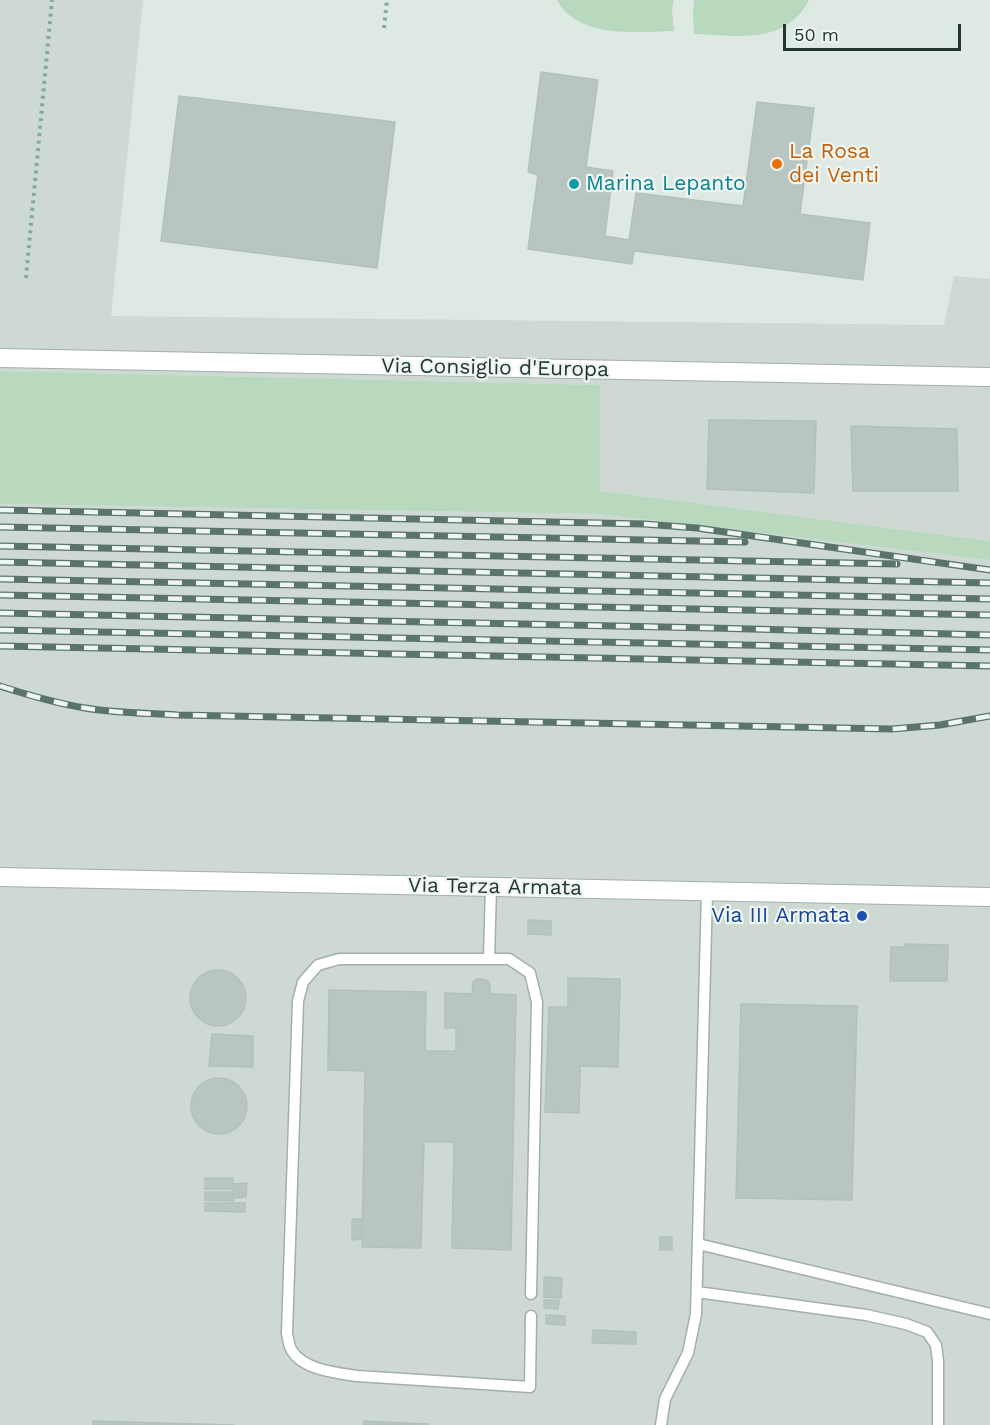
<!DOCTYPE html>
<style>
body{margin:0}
#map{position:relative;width:990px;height:1425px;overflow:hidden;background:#dfe9e4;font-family:"Work Sans",sans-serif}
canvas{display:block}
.scale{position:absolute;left:783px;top:24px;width:178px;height:27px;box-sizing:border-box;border:3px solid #213830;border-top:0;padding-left:8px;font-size:18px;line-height:21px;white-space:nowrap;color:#213830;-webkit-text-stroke:4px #eff6f2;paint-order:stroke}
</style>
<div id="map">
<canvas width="990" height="1425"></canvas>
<div class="scale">50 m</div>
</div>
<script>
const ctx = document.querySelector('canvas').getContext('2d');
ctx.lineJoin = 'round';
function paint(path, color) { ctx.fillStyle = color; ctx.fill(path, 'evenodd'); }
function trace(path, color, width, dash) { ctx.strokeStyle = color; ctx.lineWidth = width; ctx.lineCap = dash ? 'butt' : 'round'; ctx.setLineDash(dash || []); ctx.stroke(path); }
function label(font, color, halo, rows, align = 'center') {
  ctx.font = font + ' "Work Sans",sans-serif'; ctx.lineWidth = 4.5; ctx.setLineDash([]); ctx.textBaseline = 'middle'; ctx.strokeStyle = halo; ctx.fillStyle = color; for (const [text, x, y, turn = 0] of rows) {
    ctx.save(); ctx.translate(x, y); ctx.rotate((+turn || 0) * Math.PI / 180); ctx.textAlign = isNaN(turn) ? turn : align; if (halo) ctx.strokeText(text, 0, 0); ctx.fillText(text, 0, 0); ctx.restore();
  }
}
paint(new Path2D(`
 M0,0h143l-32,316 833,9 10,-49 36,3v262l-391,-50 1,-106 -600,-14z
 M0,504l599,10 391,46v865h-990z`), '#cdd9d2');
paint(new Path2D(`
 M557,0h117l-2,9 2,22c-38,1 -96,8 -117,-31z
 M694,0h115c-23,45 -72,36 -115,34l-1,-24z
 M0,371l600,14v106l390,50v19l-391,-46 -599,-10z`), '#b9d9bf');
const building = new Path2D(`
 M541,72l57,8 -12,87 27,4 -8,65 24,4 7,-47 107,13 14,-104 57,6 -14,106 70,9 -7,57 -229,-29 -2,13 -104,-15 10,-74 -10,-3z
 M179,96l216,26 -18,146 -216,-27z
 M709,420l107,1 -2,72 -107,-4z
 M851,426l106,3 1,62h-105z
 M528,920l23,1v14l-23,-1z
 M905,944l43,1 -1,36h-57l1,-34h14z
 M190 998a28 28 0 1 1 56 0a28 28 0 1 1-56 0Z
 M568,978l52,1 -2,88 -38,-1 -1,47 -34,-1 4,-105h19z
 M476,979h7l5,2 2,4v9l26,1 -5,255 -59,-2 2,-106h-30l-3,106 -59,-1 3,-176 -37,-1 1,-80 97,2 -1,59h31v-23h-11v-35l27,1 1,-12z
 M741,1004l116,2 -5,194 -116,-2z
 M212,1034l41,2v31l-44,-1z
 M191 1106a28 28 0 1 1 56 0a28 28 0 1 1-56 0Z
 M205,1178h28v6l14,-1 -1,14 -13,1 1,3 -29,-1v-8h27v-3h-27z
 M205,1203h40v9l-40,-1z
 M352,1219h10v20l-10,1z
 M660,1237h12v13h-12z
 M544,1277l18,1 -1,20 -17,-1z
 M544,1300h15l-1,9 -14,-1z
 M546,1315l19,1v9l-19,-1z
 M593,1330l43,2v12l-44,-1z
 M93,1421l141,4h-141z
 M364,1421l65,3 -66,1z`);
paint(building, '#b8c6bf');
trace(building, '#b2c2ba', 1.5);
const service = new Path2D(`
 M489,959l2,-72
 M698,1244l292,70
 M697,1292l169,23 40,9 21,8 9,13 2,16v64
 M531,1316l-1,71 -173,-11c-20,-3 -53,-6 -65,-25 -3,-4 -4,-13 -5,-18l11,-332 5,-19 15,-17 21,-6h170l21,14 7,29 -6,292
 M661,1425l4,-26 23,-46 8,-39 11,-423`);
const minor = new Path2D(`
 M0,358l990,19
 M0,877l990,20`);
trace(service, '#a2b0aa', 13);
trace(minor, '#a2b0aa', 20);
trace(new Path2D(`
 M384,28l3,-28
 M26,278l26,-278`), '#82aa9a', 4, [3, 4.5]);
trace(service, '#fff', 10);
trace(minor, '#fff', 18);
const rail = new Path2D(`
 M0,510l644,14 53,4 293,42
 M0,527l745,15
 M0,546l897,18
 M0,562l990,21
 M0,579l990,20
 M0,595l990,20
 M0,613l711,15 279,7
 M0,630l990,20
 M0,646l990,20
 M0,686c28,9 56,17 85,22 30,5 61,5 92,7l715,14 48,-4 50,-9`);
trace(rail, '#5b746b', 7);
trace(rail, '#eff6f2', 4.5, [14]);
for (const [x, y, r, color] of [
 [777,164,6,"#e8710a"],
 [574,184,6,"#0f9aa8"],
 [862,916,6,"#1a4fb4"]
]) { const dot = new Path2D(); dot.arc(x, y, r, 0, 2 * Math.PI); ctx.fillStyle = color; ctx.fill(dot); trace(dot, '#eff6f2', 2); }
label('21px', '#c56008', '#eff6f2', [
 ["La Rosa",789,152],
 ["dei Venti",789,176]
], 'left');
label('21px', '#0d838f', '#eff6f2', [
 ["Marina Lepanto",586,184]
], 'left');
label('21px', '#213830', '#eff6f2', [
 ["Via Consiglio d'Europa",495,368,1],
 ["Via Terza Armata",495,887,1]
]);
label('21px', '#164399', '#eff6f2', [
 ["Via III Armata",850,916]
], 'right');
</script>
